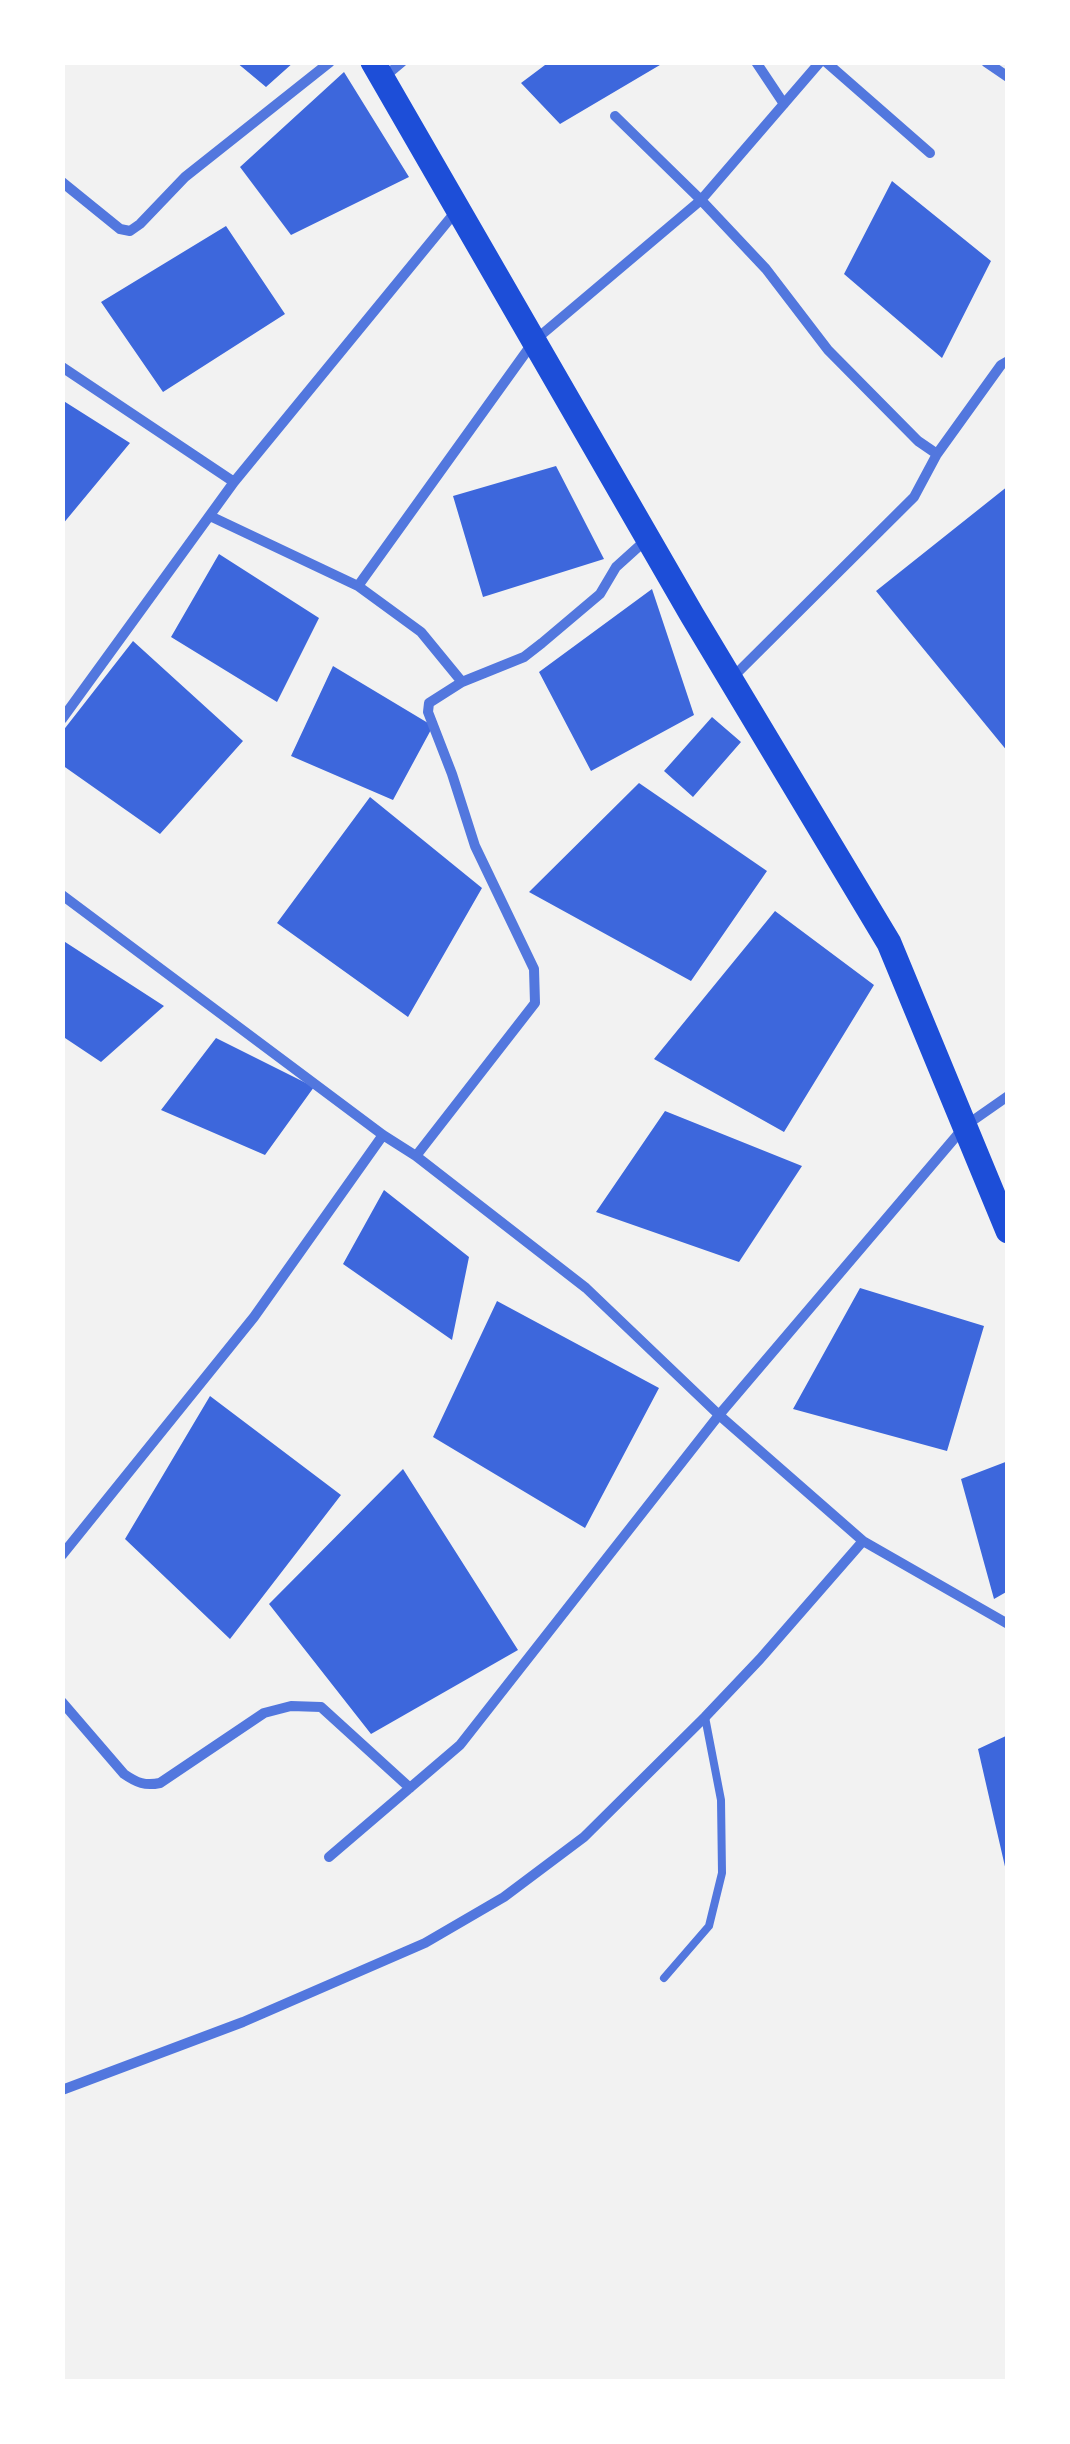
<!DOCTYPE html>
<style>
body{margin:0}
#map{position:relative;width:1070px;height:2444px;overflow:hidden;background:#f2f2f2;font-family:Quicksand,sans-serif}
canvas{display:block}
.frame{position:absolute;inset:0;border:65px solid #fff;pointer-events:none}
</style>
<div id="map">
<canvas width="1070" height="2444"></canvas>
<div class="frame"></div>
</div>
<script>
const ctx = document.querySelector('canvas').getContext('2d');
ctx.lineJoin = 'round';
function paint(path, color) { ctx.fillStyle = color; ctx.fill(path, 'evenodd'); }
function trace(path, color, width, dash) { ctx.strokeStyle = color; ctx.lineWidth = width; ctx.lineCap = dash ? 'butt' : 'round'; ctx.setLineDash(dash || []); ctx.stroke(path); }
paint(new Path2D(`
 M236,62h58l-28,25z
 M549,62h116l-105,62 -39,-41z
 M344,72l65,105 -118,58 -51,-68z
 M892,181l99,80 -49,97 -98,-84z
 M226,226l59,88 -122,78 -62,-90z
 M62,400l68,43 -68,82z
 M556,466l48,93 -121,38 -30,-101z
 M1008,486v266l-132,-161z
 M219,554l100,64 -42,84 -106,-65z
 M652,589l42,126 -103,56 -52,-99z
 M133,641l110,100 -83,93 -98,-69v-33z
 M333,666l100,60 -40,74 -102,-44z
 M712,717l29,25 -48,55 -29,-26z
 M639,783l128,88 -76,110 -162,-89z
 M370,797l112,91 -74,129 -131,-94z
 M775,911l99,74 -90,147 -130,-73z
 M62,940l102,66 -63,56 -39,-26z
 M216,1038l98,49 -49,68 -104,-45z
 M665,1111l137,55 -63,96 -143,-50z
 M384,1190l85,67 -17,83 -109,-76z
 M860,1288l124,38 -37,125 -154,-42z
 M497,1301l162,87 -74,140 -152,-91z
 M210,1396l131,99 -111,144 -105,-100z
 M1008,1461v130l-14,8 -33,-120z
 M403,1469l115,181 -147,84 -102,-130z
 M1008,1735v135l-2,1 -28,-122z`), '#3d67dc');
trace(new Path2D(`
 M664,1978l45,-52 13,-53 -1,-73 -16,-83`), '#5277de', 8);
trace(new Path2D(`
 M756,62l28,42
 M826,62l104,91
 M986,62l22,15
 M383,78l19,-16
 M615,116l86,84 65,69 62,81 90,91 19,13 64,-89 7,-4
 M62,182l58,47 10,2 10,-7 45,-47 145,-115
 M62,367l172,115
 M210,516l148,70 63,46 41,50 -33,21 -1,9 24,62 23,72 59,123 1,34 -119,153
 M358,586l176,-245 167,-141 119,-138
 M733,677l181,-180 23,-43
 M462,682l62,-25 18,-14 58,-49 16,-27 31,-28
 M62,719l172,-237 223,-272
 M62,895l321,240 33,21 170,132 133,127 144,126 145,83
 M62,1555l192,-238 129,-182
 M62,1702l62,72c13,9 21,12 36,9l104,-70 27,-7 30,1 89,81
 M329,1857l131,-112 259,-330 246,-289 43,-30
 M62,2090l181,-68 182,-79 79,-46 80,-60 121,-120 55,-58 103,-118`), '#5277de', 10);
trace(new Path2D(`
 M373,62l319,553 197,328 119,288`), '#1d4ed8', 25);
</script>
